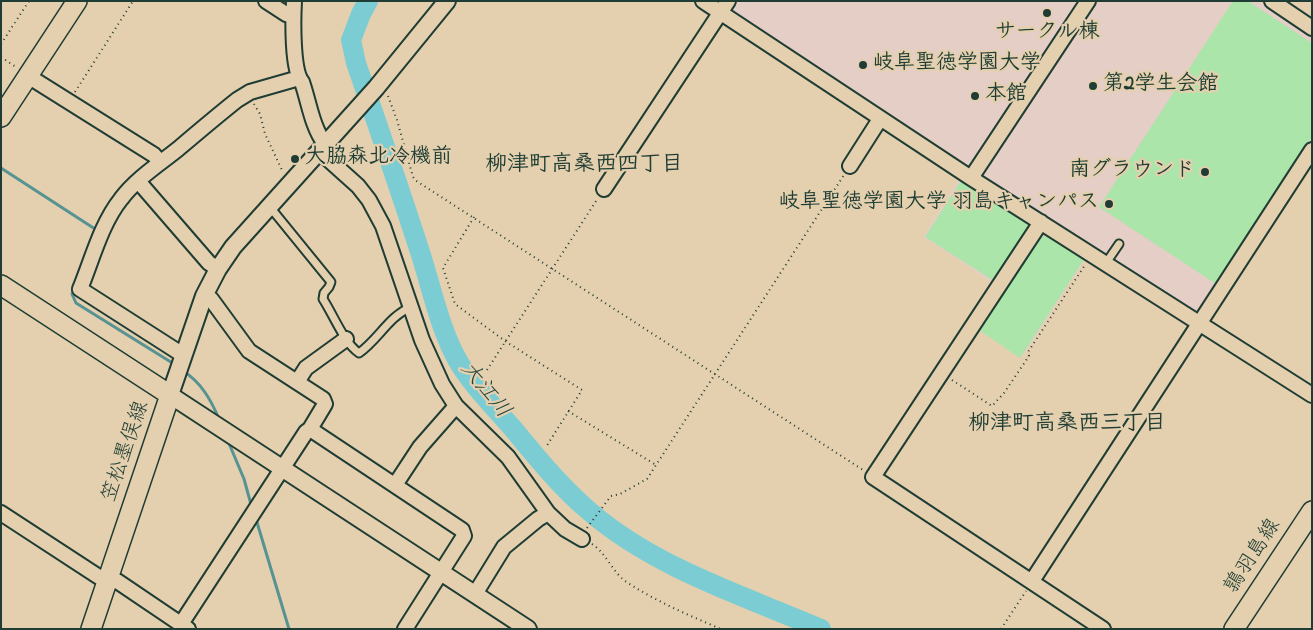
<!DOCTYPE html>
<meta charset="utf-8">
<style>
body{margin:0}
#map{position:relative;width:1313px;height:630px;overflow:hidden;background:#e4d0ae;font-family:"Indie Flower",sans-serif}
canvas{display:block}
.frame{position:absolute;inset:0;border:2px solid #1f3d34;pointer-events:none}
</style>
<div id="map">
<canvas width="1313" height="630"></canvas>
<div class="frame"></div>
</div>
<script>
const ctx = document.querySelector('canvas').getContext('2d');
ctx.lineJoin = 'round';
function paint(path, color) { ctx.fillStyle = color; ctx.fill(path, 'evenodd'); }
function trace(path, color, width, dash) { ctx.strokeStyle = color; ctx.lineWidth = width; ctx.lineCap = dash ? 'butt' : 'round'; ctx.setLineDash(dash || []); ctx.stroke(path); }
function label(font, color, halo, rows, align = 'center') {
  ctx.font = font + ' "Indie Flower","Klee One",sans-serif'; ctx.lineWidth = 4.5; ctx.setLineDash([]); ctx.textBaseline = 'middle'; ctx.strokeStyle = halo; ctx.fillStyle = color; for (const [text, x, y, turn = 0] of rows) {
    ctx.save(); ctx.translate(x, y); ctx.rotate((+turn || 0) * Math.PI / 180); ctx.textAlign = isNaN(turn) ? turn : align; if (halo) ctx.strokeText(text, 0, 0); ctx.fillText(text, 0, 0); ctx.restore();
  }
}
paint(new Path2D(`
 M710,1h549l53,34v111l-109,172 -112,-67 -70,108 -45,-30 26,-40 -79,-52 42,-68z`), '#e4cec5');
paint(new Path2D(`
 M1233,1h15l64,42v94l-96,147 -117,-77z
 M962,179l71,47 -36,57 -72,-46z
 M1048,235l37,23 -65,100 -41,-28 59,-92z`), '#abe5a9');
trace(new Path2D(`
 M1,168l94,61 -5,14
 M74,286l-2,8 4,9 98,61
 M183,371c18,11 28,29 36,48
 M228,441l16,38 8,29
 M256,519l33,110`), '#579393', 3);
trace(new Path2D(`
 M368,1l-7,13 -10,26 5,23c22,63 44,127 65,192 11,35 19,74 37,106 14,24 39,49 57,70 23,28 46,56 74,80 66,57 153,84 232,118`), '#7ccdd3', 20);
const service = new Path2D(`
 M268,208l6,4 57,70 -2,5 -5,6 -1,6c10,15 21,44 36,54 19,-13 30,-37 52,-46
 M1106,263l13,-19`);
const minor = new Path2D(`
 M266,1l20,13 7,2
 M294,1c-1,18 -2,69 8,81 7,20 10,45 23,62
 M703,1l268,177 341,217
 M1272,1l40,27
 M28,76l126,79 6,7
 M319,151l39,35 11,14 14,26 39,114 20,44 14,22 52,51 40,56 17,16 17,10
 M850,166l30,-47
 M971,178l117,-177
 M138,181l71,82 9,6
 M604,189l124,-188
 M1041,222l-168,255 230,152
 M204,296l7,3 38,52 74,48 2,5 -15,25 152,101 2,6 -59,93
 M183,355l-103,-66c12,-29 21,-65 41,-90 15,-20 37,-34 57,-50 20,-17 39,-33 59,-49l13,-8 49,-14
 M297,382l9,-14 40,-29
 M395,485l25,-38 36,-41
 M1,513l98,64 18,4 71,48
 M1032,581l280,-431
 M475,594l29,-47 34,-28 10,-6
 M181,624l125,-192 4,-3`);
const tertiary = new Path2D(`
 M447,1l-71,87 -143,159 -15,22 -14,27 -34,99 358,234`);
const secondary = new Path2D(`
 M1,117l76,-116
 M1,285l169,110 -79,234
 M1234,629l78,-118`);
trace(service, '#1f3d34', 11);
trace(minor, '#1f3d34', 18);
trace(tertiary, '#1f3d34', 20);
trace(secondary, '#1f3d34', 22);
trace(new Path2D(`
 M1,44l28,-43
 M1,57l15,10
 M75,92l58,-91
 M388,96l9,24 16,57 2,3 448,290
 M254,104l6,10 5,20 17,36
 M474,217l-31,51 12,36 50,37 77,49 -36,57
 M487,370l111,-172
 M952,380l40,26 12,-13 25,-37 -1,-4 57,-87
 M568,411l88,54
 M587,528l24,-32 9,-2 27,-15 197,-304
 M592,544c14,9 20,27 33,37 30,20 63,34 96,48
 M1001,629l25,-38`), '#1f3d34', 2, [1, 4]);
trace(service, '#e4d0ae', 7);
trace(minor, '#e4d0ae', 14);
trace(tertiary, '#e4d0ae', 16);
trace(secondary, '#e4d0ae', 19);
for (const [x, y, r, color] of [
 [1047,13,5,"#1f3d34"],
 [863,65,5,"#1f3d34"],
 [1093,86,5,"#1f3d34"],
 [975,96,5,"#1f3d34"],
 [295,159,5,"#1f3d34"],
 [1205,172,5,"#1f3d34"],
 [1109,204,5,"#1f3d34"]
]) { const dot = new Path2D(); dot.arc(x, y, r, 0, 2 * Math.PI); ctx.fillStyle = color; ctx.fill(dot); trace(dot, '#e4d0ae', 2); }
label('bold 21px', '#1f3d34', '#e4d0ae', [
 ["サークル棟",1047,34,"center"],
 ["岐阜聖徳学園大学",873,65],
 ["第2学生会館",1103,86],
 ["本館",985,96],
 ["大脇森北冷機前",305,159],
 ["南グラウンド",1195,172,"right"],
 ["岐阜聖徳学園大学 羽島キャンパス",1099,204,"right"]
], 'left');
label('21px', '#1f3d34', '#e4d0ae', [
 ["笠松墨俣線",127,452,-71],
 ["鶉羽島線",1254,557,-57]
]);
label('bold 22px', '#1f3d34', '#e4d0ae', [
 ["柳津町高桑西四丁目",584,166],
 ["柳津町高桑西三丁目",1067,425]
]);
label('italic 22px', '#24443c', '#e4d0ae', [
 ["大江川",484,391,51]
]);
</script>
